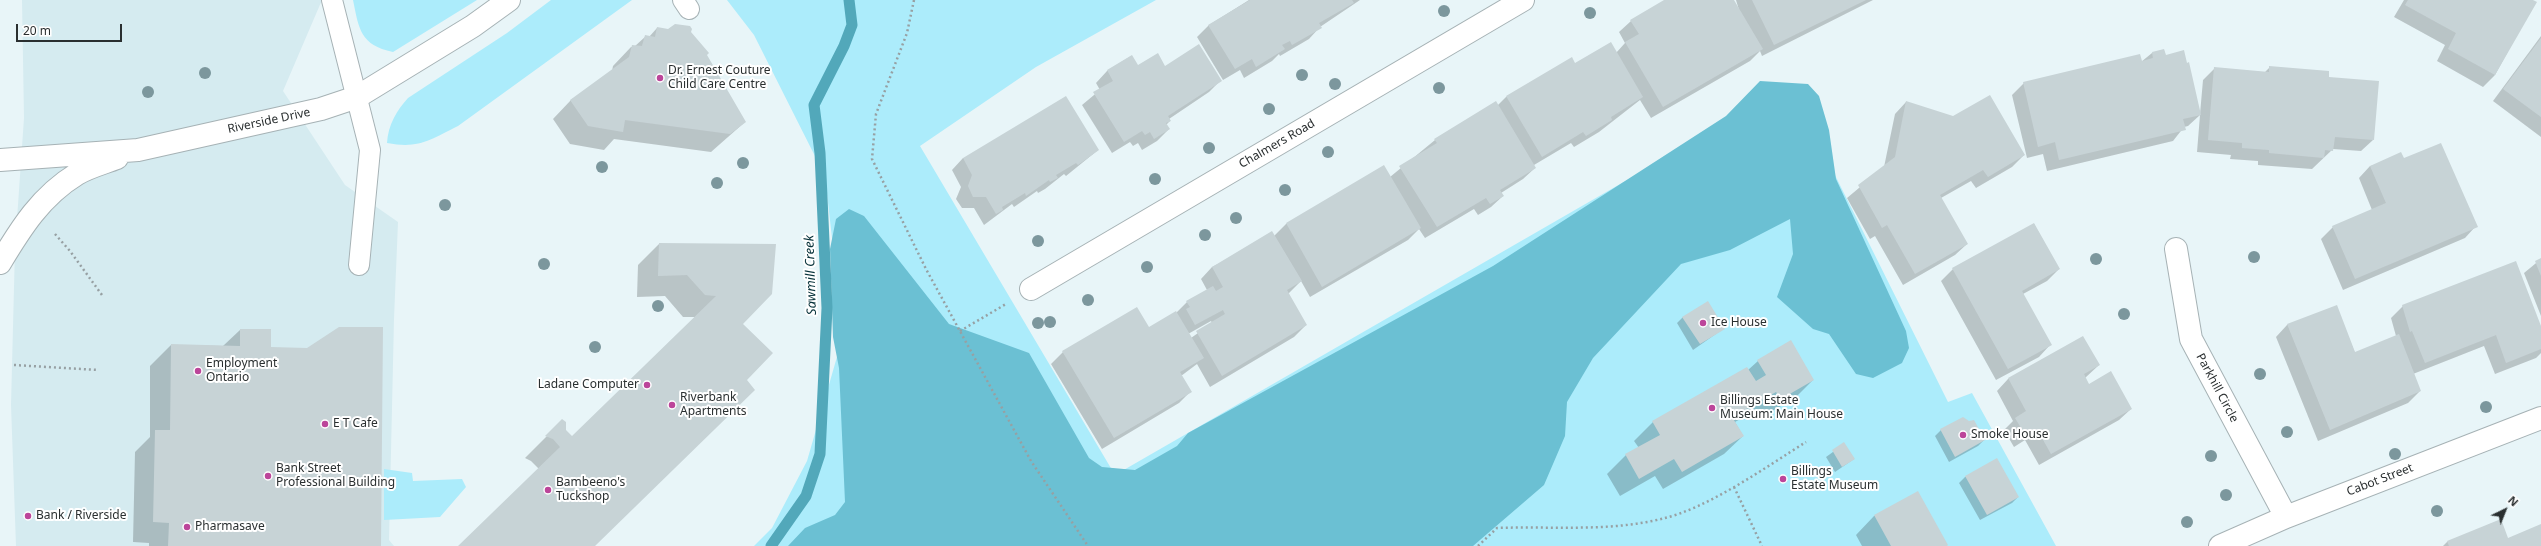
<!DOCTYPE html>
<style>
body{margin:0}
#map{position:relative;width:2541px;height:546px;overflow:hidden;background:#e8f5f8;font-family:"Noto Sans",sans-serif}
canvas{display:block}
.north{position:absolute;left:2485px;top:490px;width:40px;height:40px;-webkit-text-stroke:3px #fff;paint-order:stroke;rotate:43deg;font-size:11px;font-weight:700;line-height:16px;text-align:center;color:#2a2f30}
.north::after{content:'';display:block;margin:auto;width:14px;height:18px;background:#2a2f30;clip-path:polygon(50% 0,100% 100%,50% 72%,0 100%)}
.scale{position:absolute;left:16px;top:24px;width:106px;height:18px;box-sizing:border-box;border:2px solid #2a2f30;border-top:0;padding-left:5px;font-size:12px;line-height:14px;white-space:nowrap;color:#2a2f30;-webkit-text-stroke:3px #fff;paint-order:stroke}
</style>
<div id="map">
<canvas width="2541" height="546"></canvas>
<div class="north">N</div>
<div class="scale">20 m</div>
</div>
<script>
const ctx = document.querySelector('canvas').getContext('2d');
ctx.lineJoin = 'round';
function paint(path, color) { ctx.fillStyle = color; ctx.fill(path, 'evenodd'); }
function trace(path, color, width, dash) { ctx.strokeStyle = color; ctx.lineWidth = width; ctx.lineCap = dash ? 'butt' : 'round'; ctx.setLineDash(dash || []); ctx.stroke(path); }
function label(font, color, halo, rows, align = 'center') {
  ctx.font = font + ' "Noto Sans",sans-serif'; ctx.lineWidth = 4; ctx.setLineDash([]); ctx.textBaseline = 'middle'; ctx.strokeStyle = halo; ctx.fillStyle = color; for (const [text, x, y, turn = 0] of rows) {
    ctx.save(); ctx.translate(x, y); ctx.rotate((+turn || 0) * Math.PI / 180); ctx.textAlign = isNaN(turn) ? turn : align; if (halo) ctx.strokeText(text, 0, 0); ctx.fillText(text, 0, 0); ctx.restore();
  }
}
paint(new Path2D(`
 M22,0h300l-39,91 62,94 53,37 -4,97 -5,221 5,6h-378l-5,-141 4,-157 9,-130z`), '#d5ebf0');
paint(new Path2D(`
 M353,0h124l-84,52c-33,-7 -34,-23 -40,-52z
 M551,0h81l-174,126c-28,14 -39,23 -71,17 1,-18 10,-33 21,-45l99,-65z
 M727,0h429l-120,67 -116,79 195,329 670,-386 37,60 126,253 24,-9 84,153h-1302l18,-18 35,-67 36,-125 -18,-160 -71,-141z
 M384,469l28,4 1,8 49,-2 4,8 -26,30 -56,3z`), '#acecfb');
paint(new Path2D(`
 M1760,81l48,3 11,12 10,34 7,49 70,152 3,17 -7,15 -29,15 -17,-4 -27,-40 -16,-5 -36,-32 16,-43 -3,-35 -60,31 -49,14 -88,94 -26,44 -2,34 -21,49 -71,61h-685l17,-18 30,-13 10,-13 -6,-134 -6,-31 -3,-88 6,-30 13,-10 15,7 85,108 80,29 60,105 13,9 33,3 42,-24 11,-13 305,-167 233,-150z`), '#6bc0d3');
paint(new Path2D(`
 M1249,0h111l-40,27 -11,12 -29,17 -1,-2 -7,7 -28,17 -4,-8 -17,10 -26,-43 12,-12z
 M1666,0h67l6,10 -3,-10h137l-111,56 -2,-5 -10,10 -99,57 -11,-18 -41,32 -25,15 -3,-4 -37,22 1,3 -12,11 -22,14 2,3 -12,11 -13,8 -4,-6 -49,29 -6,-9 -11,11 -98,57 -9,-16 -13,13 18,31 -12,12 -84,50 -13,-23 -16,12 9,16 -11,11 -77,46 -51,-85 12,-12 86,-24 27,-15 11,-11 20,-12 -6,-11 11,-12 62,-31 12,-12 98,-57 6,10 45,-37 63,-35 8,-8 69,-32 41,-12 9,-10 -6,-11 12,-11zM1211,321l1,2 -21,15 -3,-4z
 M2404,0h127l4,2 -40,73 -12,12 -46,-26 8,-16 -51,-28z
 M657,28l33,4 55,90 -34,30 -97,-13 -10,11 -34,-6 -17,-25 18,-19 41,-29 1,-5 18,-19h3l12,-11 3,1z
 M2541,36v101l-48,-36z
 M2164,50l1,6 35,58 3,-34 12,-12 49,5 6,-6 58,11 45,62 -12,11 -28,-2 -21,20 -54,-4v-4l-28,-2 1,-4 -34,-3 3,-37 -12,11 -4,1 -11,14 -126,30 -4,-17 -16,4 -15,-63 12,-12 117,-21 11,-9z
 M1131,56l7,11h26l56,14 -11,11 -40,27 1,2 -4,4 3,4 -12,12 -15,9 -4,-7 -5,3 -3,-4 -18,11 -30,-48 18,-15 -4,-7 11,-12z
 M1906,102l118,53 -12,12 -36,21 -5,-7 -30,17 26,46 -12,11 -52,30 -28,-49 -5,3 -23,-41 37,-31 11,-53z
 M1098,150l-32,26 -2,-2 -19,15 -7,4 -1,-2 -23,16 -2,-3 -28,21 -10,-17h-12l-6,-9 5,-12 -9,-17 11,-12z
 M2404,160l72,66 -11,12 -122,52 -22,-51 12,-12 39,-17 -13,-32 11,-12z
 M2034,224l25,45 -12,12 -24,13 27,51 -11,12 -43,23 -55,-99 12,-12z
 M659,244l116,1 -33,79 -148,222h-134l79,-77 -8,-8 -6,-3 37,-37 3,9 7,8 123,-121h-12l-18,-21 -28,1 1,-32z
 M2541,259v57l-17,-43z
 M2336,306l19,47 41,-17 -5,-18 12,-12 138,23v24l-5,5 -41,16 -11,-28 -71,28 7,17 -12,12 -90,38 -42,-104 11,-12z
 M1683,317l40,12 -30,21 -16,-27z
 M240,330h30v17l110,199h-231v-3l-16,-1 2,-90 15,-15v-71l21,-21 52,1z
 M2083,338l16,27 -14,13 4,7 42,24 -12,11 -80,45 -14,-25 -11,7 -10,-17 9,-9 -16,-30 11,-12z
 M1758,361l55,19 -18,18 -33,19 -4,-8 -23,13 8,14 -19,18 -61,35 -8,-13 -35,20 -13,-22 19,-19 13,-7 -5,-7 19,-19 94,-54 1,2z
 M1941,430l43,10 -6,6 -29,16 -14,-26z
 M1844,444l10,15 -19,13 -9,-15z
 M1997,460l21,37 -6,6 -32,17 -21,-37 6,-6z
 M1917,493l29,53h-84l-6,-11 18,-19z
 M2500,520l7,19 34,-14v21h-98l4,-4z`), '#0003');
trace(new Path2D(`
 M771,546l35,-50 14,-42 7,-146 -7,-155 -6,-48 30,-59 8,-21 -3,-25`), '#52a8ba', 11);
paint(new Path2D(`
 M1250,0h102l2,3 -35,20 3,5 -30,17 -2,-4 -8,4 3,4 -29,18 -4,-8 -17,10 -27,-44z
 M1664,0h70l29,49 -100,58 -38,-65 14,-8 -9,-14z
 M1752,0h114l-92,45z
 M2408,0h125l4,2 -42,73 -47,-26 8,-16 -51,-28z
 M675,24l15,2 2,3 -1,3 18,21 -2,2 39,67 -16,12 -105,-14 -2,12 -35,-6 -18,-26 59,-43 3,-12 10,1 3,-11 10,2 2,-10 11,2z
 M2541,38v79l-38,-28z
 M1611,42l32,55 -32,20 1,3 -26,16 -3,-4 -41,25 -36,-61 66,-39 3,6z
 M1199,44l23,37 -54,35 3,5 -5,2 4,6 -16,10 -4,-7 -5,3 -3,-4 -18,11 -31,-50 20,-11 -6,-11 25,-15 6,10 20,-12 7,13z
 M2164,49l2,6 18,-5 3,13 2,-1 12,53 -18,4 3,11 -127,30 -4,-18 -17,5 -15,-65 117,-28 2,7 11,-3 -1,-6z
 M2269,66l60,5v6l50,4 -5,59 -39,-3 -2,14 -8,-1 -1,8 -55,-5v-3l-27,-2v-5l-34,-3 6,-73 55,5z
 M1990,95l35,60 -37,22 -5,-7 -43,25 28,49 -53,30 -28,-49 -5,3 -24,-43 37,-28 11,-56 47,15z
 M1066,96l33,54 -21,15 -2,-2 -20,12 2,3 -8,4 -1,-2 -23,16 -1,-3 -23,14 1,3 -7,4 -10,-17h-13l-5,-11 4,-11 -9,-17z
 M1496,101l40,67 -36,22 4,6 -14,8 -4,-6 -49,29 -38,-61 38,-23 -3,-4z
 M2441,143l37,84 -123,52 -23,-53 54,-23 -16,-37 31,-14 3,6z
 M1384,165l37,63 -99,59 -36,-64z
 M2034,223l26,46 -38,22 30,54 -44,24 -56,-101z
 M1272,231l30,50 -15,9 20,35 -85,51 -26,-45 29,-17 -2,-4 -28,15 -9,-16 4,-2 -4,-6 27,-15 3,5 7,-4 -11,-20z
 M659,243l117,1 -4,50 -29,30 30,29 -26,27 8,10 -160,156h-137l102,-99 -7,-8 -8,-3 17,-17 4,3v8l6,6 144,-140 -11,-1 -18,-20 -29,1z
 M2541,258v18l-6,-15z
 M2516,261l25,65v23l-35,14 -10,-28 -71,28 -13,-32 -2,1 -8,-27z
 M1708,301l17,28 -25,15 -18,-27z
 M2337,305l18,47 44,-18 22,57 -91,39 -43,-106z
 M1137,307l12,20 27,-16 28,47 -24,14 12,20 -78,46 -52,-87z
 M339,327h44l-2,219h-213l1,-23 -16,-1 2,-92h15l1,-86 69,2v-17h31v18l36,1z
 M2083,336l17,29 -16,9 5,10 22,-13 21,38 -81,45 -14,-25 -11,7 -11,-18 11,-7 -18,-33z
 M1791,340l23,40 -33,19 -5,-7 -44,25 12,19 -62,36 -8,-13 -35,20 -14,-25 35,-19 -8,-14 95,-54 9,14 10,-6 -9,-15z
 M1963,417l6,4 5,-1 11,20 -30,17 -15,-28z
 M1844,442l11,17 -13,8 -10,-17z
 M1997,458l22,39 -32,18 -22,-39z
 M1918,491l30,54 -1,1h-56l-17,-31z
 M2501,519l7,19 33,-14v22h-92l-2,-5z`), '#c7d3d6');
const lane = new Path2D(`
 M332,0l38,150 -11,115
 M683,0l6,9`);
const street = new Path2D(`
 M2176,249l15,90 95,178
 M1031,289l492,-289
 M2220,546l66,-29 255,-99`);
const primary = new Path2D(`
 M0,160l138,-10 183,-41 36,-12 116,-71 36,-26
 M0,263c21,-35 41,-67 77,-89 12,-7 27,-11 40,-16`);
trace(lane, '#a6b2b5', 22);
trace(street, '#a6b2b5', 24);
trace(primary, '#a6b2b5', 24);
trace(new Path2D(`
 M914,0l-7,33 -31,81 -4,45 54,110 105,192 57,85
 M55,234l15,17 32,44
 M960,331l46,-27
 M14,365l84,5
 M1734,487l28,59
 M1478,546l19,-18c55,-2 111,4 164,-9 46,-10 105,-52 145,-77`), '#97a0a3', 2.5, [2, 3]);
trace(lane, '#fff', 20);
trace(street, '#fff', 22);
trace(primary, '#fff', 22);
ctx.fillStyle = '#7c979d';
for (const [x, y] of [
 [1444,11],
 [1590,13],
 [205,73],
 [1302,75],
 [1335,84],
 [1439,88],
 [148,92],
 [1269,109],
 [1209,148],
 [1328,152],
 [743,163],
 [602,167],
 [1155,179],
 [717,183],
 [1285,190],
 [445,205],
 [1236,218],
 [1205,235],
 [1038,241],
 [2254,257],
 [2096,259],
 [544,264],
 [1147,267],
 [1088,300],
 [658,306],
 [2124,314],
 [1050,322],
 [1038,323],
 [595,347],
 [2260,374],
 [2486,407],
 [2287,432],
 [2395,454],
 [2211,456],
 [2226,495],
 [2437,511],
 [2187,522]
]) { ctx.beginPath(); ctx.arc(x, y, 6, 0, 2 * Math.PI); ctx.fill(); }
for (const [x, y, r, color] of [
 [660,78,4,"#bc459a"],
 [1703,323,4,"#bc459a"],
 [198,371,4,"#bc459a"],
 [647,385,4,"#bc459a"],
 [672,405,4,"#bc459a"],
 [1712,408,4,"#bc459a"],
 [325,424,4,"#bc459a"],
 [1963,435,4,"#bc459a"],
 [268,476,4,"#bc459a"],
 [1783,479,4,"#bc459a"],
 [548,490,4,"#bc459a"],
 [28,516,4,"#bc459a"],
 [187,527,4,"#bc459a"]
]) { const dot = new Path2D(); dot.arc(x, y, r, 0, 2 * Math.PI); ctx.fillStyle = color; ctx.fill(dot); trace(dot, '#fff', 1.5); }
label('12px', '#2a2f30', '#fff', [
 ["Dr. Ernest Couture",668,71],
 ["Child Care Centre",668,85],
 ["Ice House",1711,323],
 ["Employment",206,364],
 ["Ontario",206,378],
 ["Ladane Computer",639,385,"right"],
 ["Riverbank",680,398],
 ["Apartments",680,412],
 ["Billings Estate",1720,401],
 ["Museum: Main House",1720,415],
 ["E T Cafe",333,424],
 ["Smoke House",1971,435],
 ["Bank Street",276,469],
 ["Professional Building",276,483],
 ["Billings",1791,472],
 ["Estate Museum",1791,486],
 ["Bambeeno's",556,483],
 ["Tuckshop",556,497],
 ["Bank / Riverside",36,516],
 ["Pharmasave",195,527]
], 'left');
label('12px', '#2a2f30', '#fff', [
 ["Riverside Drive",269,121,-12],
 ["Chalmers Road",1277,144,-30],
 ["Parkhill Circle",2217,388,62],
 ["Cabot Street",2380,480,-21]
]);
label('italic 13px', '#07323a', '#fff', [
 ["Sawmill Creek",811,275,-92]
]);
</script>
